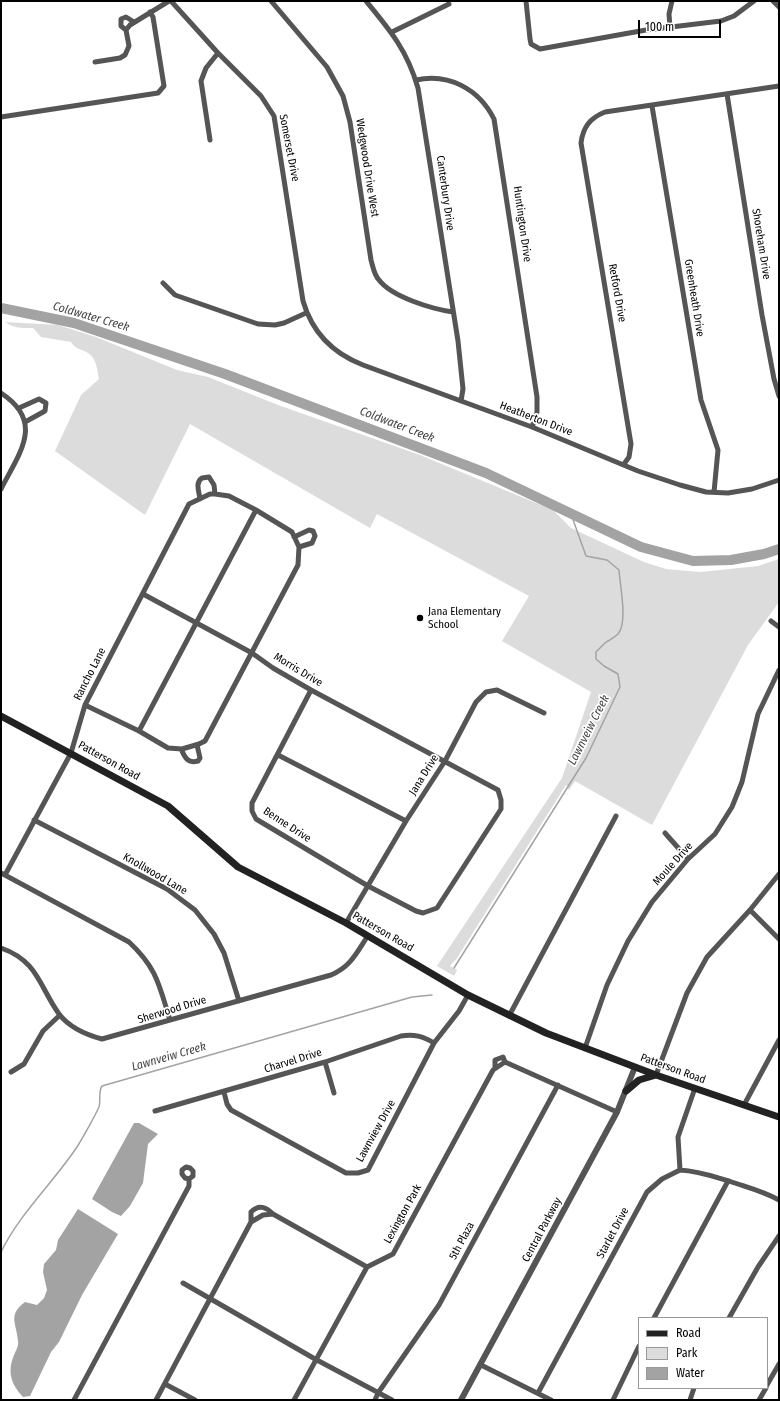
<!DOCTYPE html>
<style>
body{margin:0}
#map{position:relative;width:780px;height:1401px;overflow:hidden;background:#fff;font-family:"Fira Sans Condensed",sans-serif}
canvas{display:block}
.frame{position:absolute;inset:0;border:2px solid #000;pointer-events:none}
.legend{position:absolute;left:638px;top:1317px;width:130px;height:72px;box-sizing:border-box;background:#fff;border:1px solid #999;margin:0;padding:5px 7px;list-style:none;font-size:12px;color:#000}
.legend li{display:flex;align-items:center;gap:8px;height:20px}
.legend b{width:20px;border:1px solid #999}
.scale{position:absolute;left:638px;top:20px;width:83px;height:18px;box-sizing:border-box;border:2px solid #000;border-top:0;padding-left:5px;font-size:12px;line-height:14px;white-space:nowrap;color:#000;-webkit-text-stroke:3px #fff;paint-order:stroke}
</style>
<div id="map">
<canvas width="780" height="1401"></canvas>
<div class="frame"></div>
<ul class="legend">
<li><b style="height:5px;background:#222"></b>Road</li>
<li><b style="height:11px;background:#dcdcdc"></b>Park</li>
<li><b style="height:11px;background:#a3a3a3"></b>Water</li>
</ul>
<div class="scale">100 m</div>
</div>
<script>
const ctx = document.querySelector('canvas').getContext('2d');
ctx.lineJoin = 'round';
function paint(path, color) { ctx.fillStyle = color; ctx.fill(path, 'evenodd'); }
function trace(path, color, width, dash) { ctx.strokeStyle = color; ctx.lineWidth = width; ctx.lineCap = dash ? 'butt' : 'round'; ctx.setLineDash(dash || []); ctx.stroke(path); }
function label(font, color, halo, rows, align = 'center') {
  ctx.font = font + ' "Fira Sans Condensed",sans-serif'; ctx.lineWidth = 3.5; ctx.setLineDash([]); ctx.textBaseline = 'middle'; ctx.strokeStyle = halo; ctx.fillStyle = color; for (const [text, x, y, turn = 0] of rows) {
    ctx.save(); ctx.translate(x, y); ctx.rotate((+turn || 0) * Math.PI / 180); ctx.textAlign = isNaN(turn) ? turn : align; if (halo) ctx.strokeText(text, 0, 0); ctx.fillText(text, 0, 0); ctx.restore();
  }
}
paint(new Path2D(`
 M5,322l53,3 38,12 81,33 31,7 70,28 142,50 133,55 18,18 73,34 22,7 34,3 58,-6 21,-7v43l-31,43 -96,180 -77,-44 -6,9 -3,-5 -109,173 -7,8 7,4 -3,6 -17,-10 125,-188 29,-86 -89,-51 27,-45 -152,-82 -7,14 -180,-104 -45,91 -90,-64 26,-56 18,-16c-2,-11 -3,-24 -15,-28 -6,-3 -9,-3 -13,-9l-30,-5 -8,-9c-11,0 -18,1 -28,-6z`), '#dcdcdc');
paint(new Path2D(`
 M134,1123h5l19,11 -10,10 -5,39 -13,23 -9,10 -9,-4 -20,-13z
 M78,1209l40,25 -36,61 -23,47 -8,10 -21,44 -7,1c-12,-13 -16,-25 -9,-42 2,-5 5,-9 4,-14 -1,-17 -11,-26 7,-39l12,3 7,-7 3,-8 -4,-18 1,-8 12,-14 2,-10z`), '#a3a3a3');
trace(new Path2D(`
 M454,968l132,-210 34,-71 -2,-13 -14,-8 -8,-7v-7c3,-3 6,-6 9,-9 4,-3 9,-5 13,-9 10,-11 2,-48 1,-64l-12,-10 -21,-4 -15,-42
 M1,1252c19,-39 52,-69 76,-105 5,-8 18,-31 22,-40 2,-7 -1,-15 3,-21l310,-89 20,-2`), '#a3a3a3', 1.5);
trace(new Path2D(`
 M1,308l73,15 151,51 261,99 155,74 52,14 38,-1 33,-6 15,-5`), '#a3a3a3', 10);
trace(new Path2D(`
 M171,1l47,52 43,43 13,20 29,185c9,31 29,52 60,64l169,62 106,44 42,14 26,7 22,1 24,-4 27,-9
 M271,1l56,66 16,29 7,26 21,138c2,7 3,15 8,20 13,17 53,29 74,32
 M366,1c24,29 41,49 52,87l40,253 5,48 -2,12
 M526,1l4,38 1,5 9,5 106,-19 75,-9 13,-5 20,-15
 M773,1l6,6
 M670,27l-1,-13 3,-13
 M126,30l-5,-4v-7l5,-2 8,5
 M392,32l57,-28
 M95,62l25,-4 5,-3 4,-9 -3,-16 4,-5 39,-24
 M416,80c33,-7 63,9 78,39l43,278v15l-5,15
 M727,94l35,221 12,64 5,17
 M652,106l49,294 17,50 -4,42
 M1,117l157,-24 6,-7 -11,-69 -3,-5
 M210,140l-9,-59 5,-13 12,-15
 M163,283l12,12 83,29 17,1 9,-2 22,-10
 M1,393c44,29 19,59 0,96
 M19,408l20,-9 7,4 -1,8 -20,11
 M624,464l5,-7 2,-13 -50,-301c2,-16 9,-25 24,-31l174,-26
 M200,499c-1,-7 -5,-17 2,-21l7,-1 5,8 1,9
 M294,537l15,-7 4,1 2,5 -3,7 -13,4
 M143,594l109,59 21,15 38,22 187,100 3,10v9l-64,99 -14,5 -7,-2 -48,-25 -112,-67 -4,-8v-8l59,-113
 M771,621l8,6
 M139,731l117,-221
 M181,749c4,8 6,15 17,12l2,-3 -3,-13
 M278,755l128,66
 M34,820l133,69 28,21 19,24 10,19 15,48
 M665,833l23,26
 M1,873l128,69c28,26 30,43 41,78
 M5,875l66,-122 14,-48 104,-201 21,-10h5l14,2 27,14 36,22 7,15 -1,18 -93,176 -6,3 -17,5 -14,-1 -29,-17 -54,-26
 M750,910l29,29
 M346,923l60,-102 39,-60 31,-59 10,-10 11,-2 47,23
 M1,948c37,13 38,38 58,66 10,13 28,21 43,25l229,-64c19,-8 25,-21 36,-38
 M509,1016l107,-200
 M585,1048l22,-63 21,-44 24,-39 36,-43 27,-25 17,-27 10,-25 16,-68 21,-44
 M325,1062l9,31
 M505,1062l112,50
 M495,1067v-7l8,-3 2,5
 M11,1072l13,-8 19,-33 17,-16
 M656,1075l31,-82 20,-36 43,-47 29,-36
 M224,1092l3,12 4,6 115,63h12l10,-3 66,-127 25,-32 9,-16
 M744,1105l35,-65
 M155,1111l170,-49 76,-26c13,-2 22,0 33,7
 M680,1170c18,1 32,6 49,11 17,6 34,10 50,19
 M251,1222v-10c8,-8 15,-5 22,2
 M183,1283l132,76 77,41
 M654,1318l74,-137
 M729,1318l29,-51 21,-31
 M481,1365l70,35
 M165,1384l30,16
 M767,1385l12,-21
 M538,1393l109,-201 15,-13 18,-9 -2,-33 17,-49
 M74,1400l115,-214v-7l4,-3v-5l-3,-3 -4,-1 -4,3v4l3,4 4,1
 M156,1400l95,-178 12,-7 10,-1 94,53
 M294,1400l73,-133 26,-13 100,-184 12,-8
 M375,1400l3,-7 61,-88 119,-220
 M613,1400l26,-54
 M690,1400l4,-12
 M759,1400l7,-12`), '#555', 5);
trace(new Path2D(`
 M461,1400l156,-288 18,-45`), '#555', 6);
trace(new Path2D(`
 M1,716l167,90 70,61 108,56 122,72 78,38 110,42 123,42
 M626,1091l13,-11 17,-5`), '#222', 7);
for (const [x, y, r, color] of [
 [420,618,4,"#000"]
]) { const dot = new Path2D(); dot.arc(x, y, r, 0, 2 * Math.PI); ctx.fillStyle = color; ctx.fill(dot); trace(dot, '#fff', 1.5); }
label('11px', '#000', '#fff', [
 ["Somerset Drive",289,148,79],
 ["Wedgwood Drive West",367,168,81],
 ["Canterbury Drive",445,193,82],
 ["Huntington Drive",522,224,82],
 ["Shoreham Drive",761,244,81],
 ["Retford Drive",617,293,80],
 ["Greenheath Drive",694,298,81],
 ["Heatherton Drive",536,419,21],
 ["Morris Drive",298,670,31],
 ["Rancho Lane",90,674,-63],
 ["Patterson Road",109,761,29],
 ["Jana Drive",424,775,-58],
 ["Benne Drive",287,825,33],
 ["Moule Drive",673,864,-48],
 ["Knollwood Lane",155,874,30],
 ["Patterson Road",383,932,30],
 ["Sherwood Drive",172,1010,-17],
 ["Charvel Drive",293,1061,-17],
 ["Patterson Road",673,1069,20],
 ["Lawnview Drive",376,1131,-61],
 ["Lexington Park",403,1214,-61],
 ["Central Parkway",542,1230,-62],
 ["Starlet Drive",613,1233,-62],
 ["5th Plaza",462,1241,-62]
]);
label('11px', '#000', '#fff', [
 ["Jana Elementary",428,612],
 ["School",428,625]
], 'left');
label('italic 12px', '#444', '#fff', [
 ["Coldwater Creek",91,317,16],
 ["Coldwater Creek",397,425,21],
 ["Lawnveiw Creek",589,730,-63],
 ["Lawnveiw Creek",169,1057,-16]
]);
</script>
